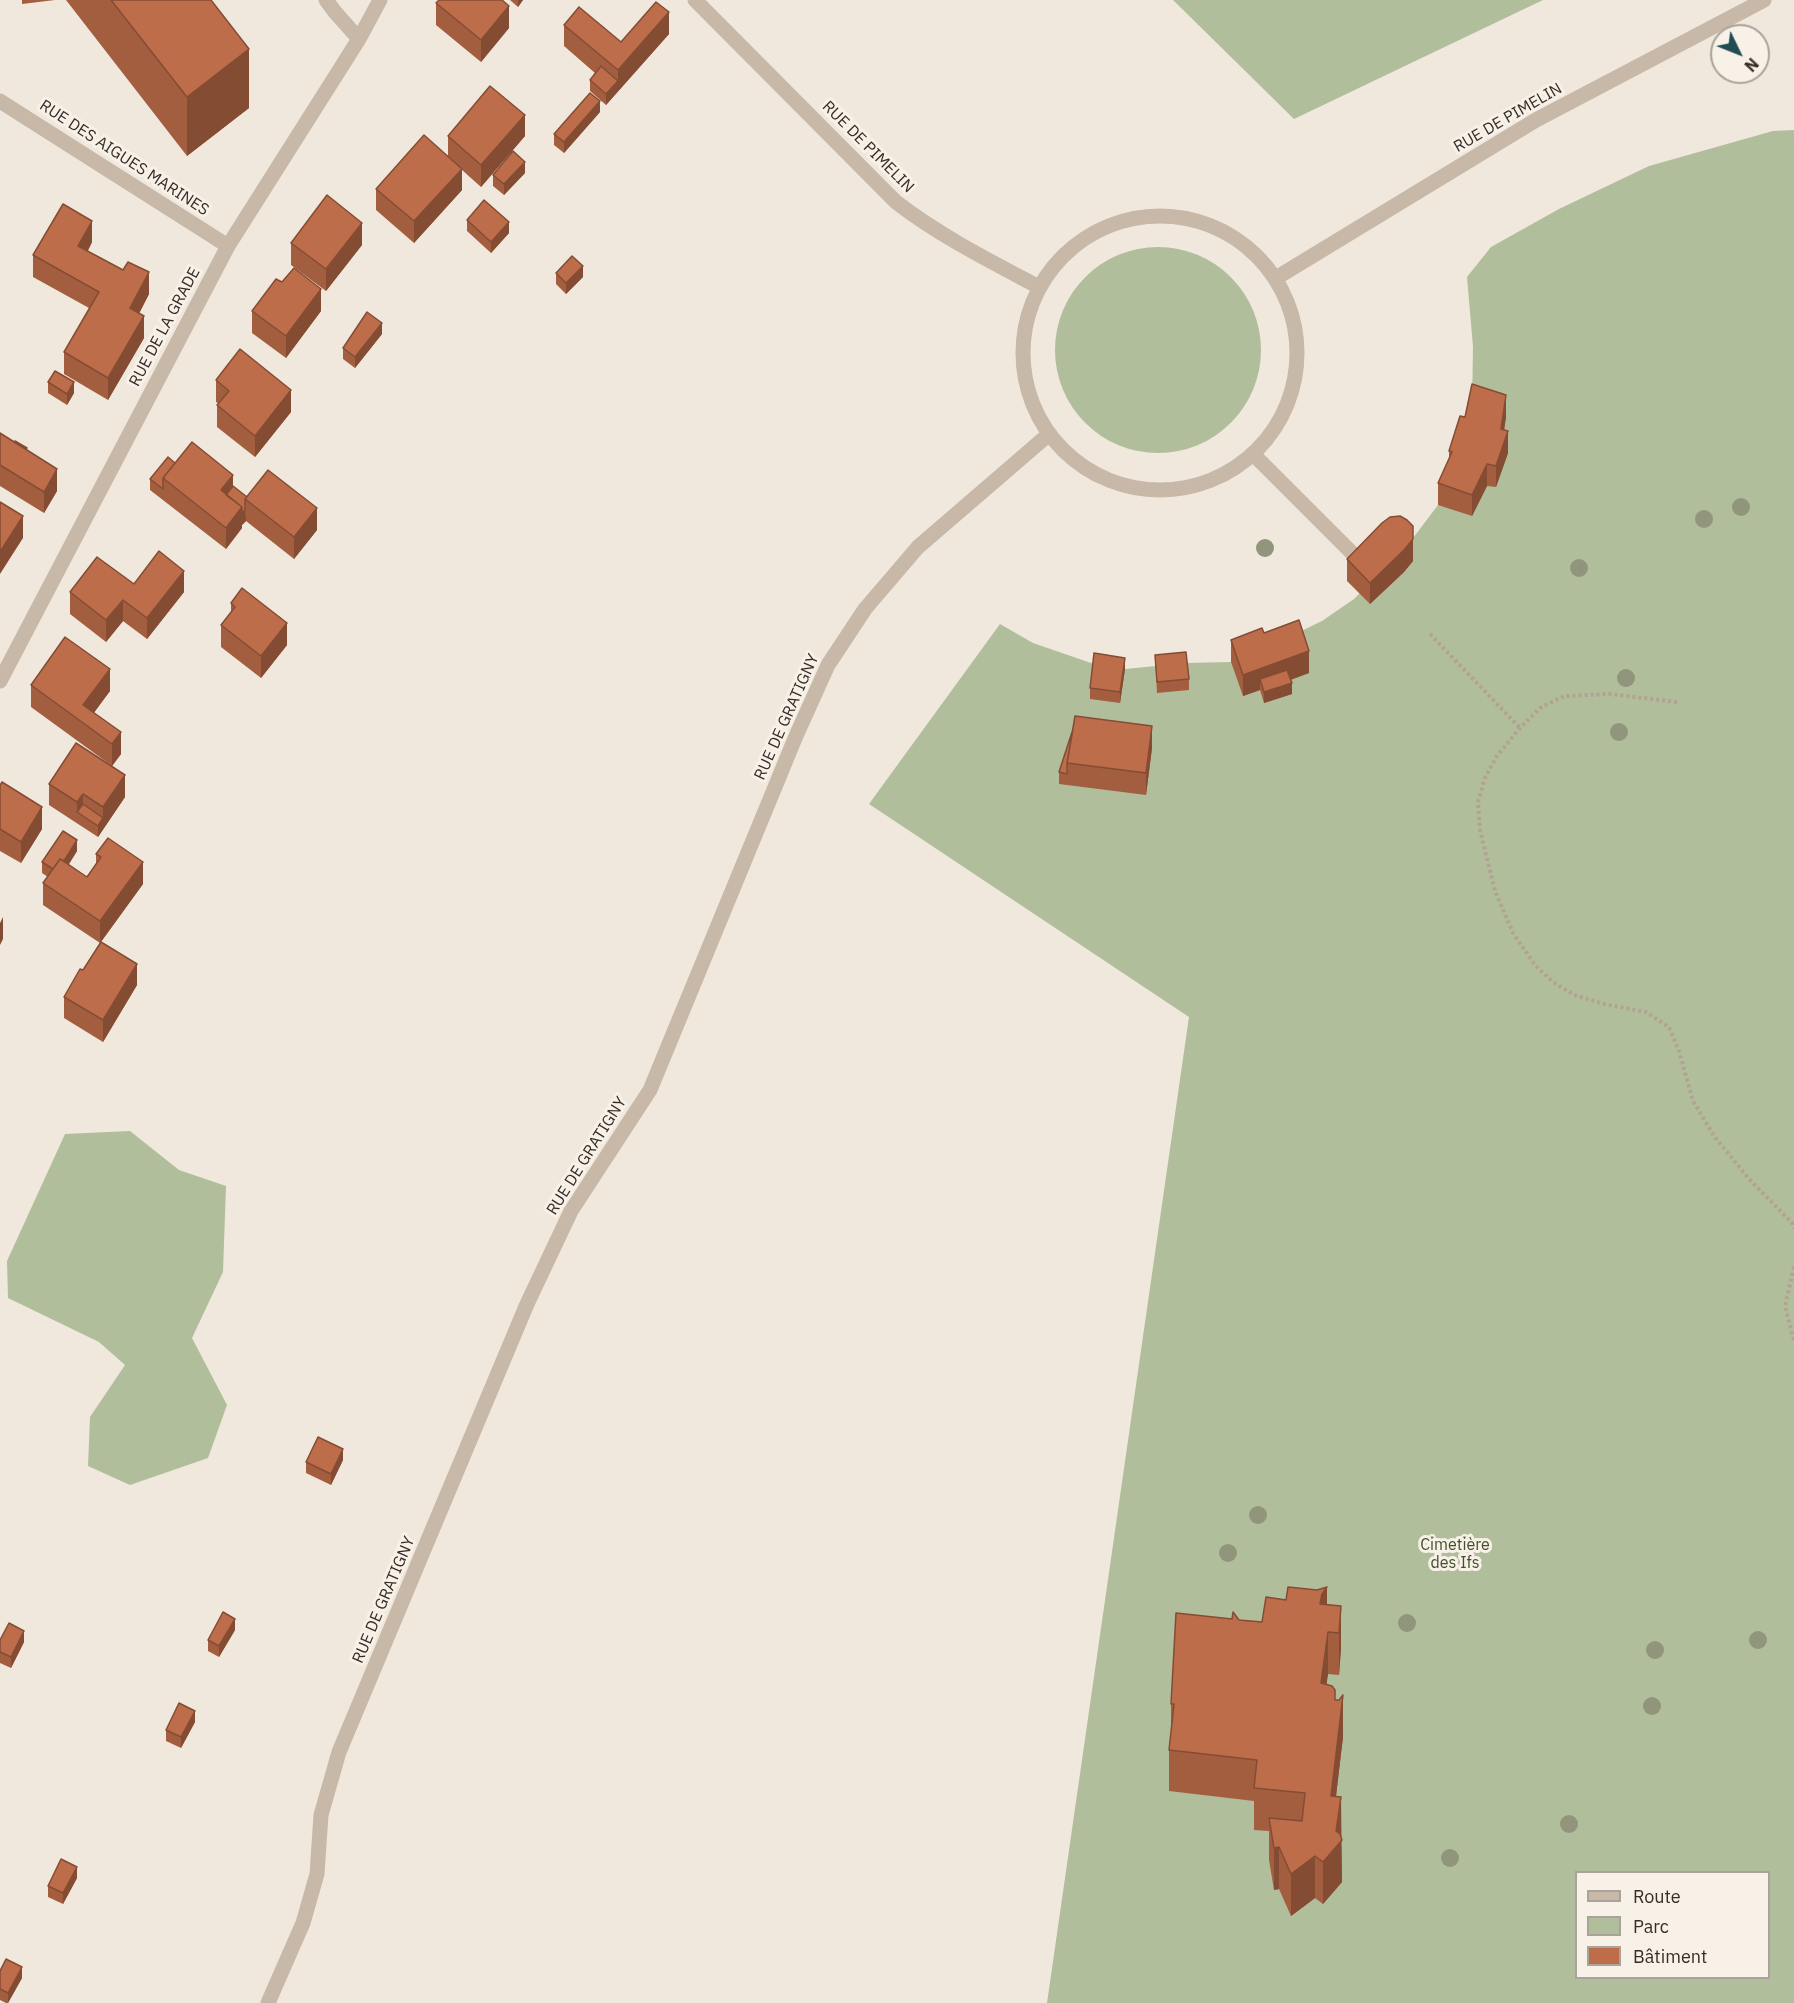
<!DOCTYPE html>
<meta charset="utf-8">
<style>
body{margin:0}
#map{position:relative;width:1794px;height:2003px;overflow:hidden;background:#f0e8dc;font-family:"IBM Plex Sans",sans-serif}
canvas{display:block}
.legend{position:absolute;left:1575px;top:1871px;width:195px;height:108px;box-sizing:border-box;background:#f8f1e8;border:2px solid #aaa39b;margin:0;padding:8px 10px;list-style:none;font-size:18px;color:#352d28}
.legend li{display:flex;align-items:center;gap:12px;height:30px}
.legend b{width:30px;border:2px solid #aaa39b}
.north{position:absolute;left:1710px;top:24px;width:60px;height:60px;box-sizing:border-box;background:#f8f1e8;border:2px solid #aaa39b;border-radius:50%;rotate:133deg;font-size:16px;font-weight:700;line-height:24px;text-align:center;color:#352d28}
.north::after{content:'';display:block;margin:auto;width:21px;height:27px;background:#204d54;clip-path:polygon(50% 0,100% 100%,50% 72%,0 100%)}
</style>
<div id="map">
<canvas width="1794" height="2003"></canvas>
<ul class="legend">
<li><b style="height:8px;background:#c7b8a8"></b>Route</li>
<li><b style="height:16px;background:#b1be9c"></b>Parc</li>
<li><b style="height:16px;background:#be6d4b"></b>Bâtiment</li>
</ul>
<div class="north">N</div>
</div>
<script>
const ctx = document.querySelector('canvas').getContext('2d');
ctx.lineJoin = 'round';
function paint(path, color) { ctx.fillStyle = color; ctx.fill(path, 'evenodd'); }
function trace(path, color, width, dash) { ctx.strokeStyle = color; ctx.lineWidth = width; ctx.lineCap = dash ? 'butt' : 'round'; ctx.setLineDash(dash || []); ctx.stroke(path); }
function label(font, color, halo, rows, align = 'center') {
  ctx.font = font + ' "IBM Plex Sans",sans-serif'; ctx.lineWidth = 6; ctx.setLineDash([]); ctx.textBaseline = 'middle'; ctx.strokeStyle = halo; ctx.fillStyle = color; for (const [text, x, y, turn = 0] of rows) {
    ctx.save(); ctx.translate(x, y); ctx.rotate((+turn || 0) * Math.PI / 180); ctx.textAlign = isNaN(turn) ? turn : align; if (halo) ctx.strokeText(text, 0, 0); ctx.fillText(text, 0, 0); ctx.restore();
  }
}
paint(new Path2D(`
 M1173,0h370l-249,119z
 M1794,130v1873h-747l142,-986 -320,-213 131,-180 33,19 61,21 31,5 61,-6 45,-1 31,-12 60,-29 32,-22 53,-53 31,-41 34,-100 1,-58 -6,-70 24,-30 68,-38 90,-43 124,-35zM1576,1872h192v106h-192z
 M1055 350a103 103 0 1 1 206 0a103 103 0 1 1-206 0Z
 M130,1131l49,39 47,16 -3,86 -31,66 35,67 -19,53 -78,27 -42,-19 2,-49 35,-52 -26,-23 -91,-44 -1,-37 58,-127z`), '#b1be9c');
trace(new Path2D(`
 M1430,634l90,94
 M1677,702l-67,-8 -46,2 -24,12 -20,20 -24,29 -11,21 -7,24 2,28 15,61 18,42 22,32 18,17 21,13 30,9 42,8 23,15 10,24 14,50 21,35 36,44 42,43 2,5
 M1794,1267l-9,39 9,35`), '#b3a293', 4, [3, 3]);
trace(new Path2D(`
 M326,0l9,12 24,27
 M695,0l201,202c44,34 94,59 143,85
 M0,101l228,145
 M1023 353a137 137 0 1 1 274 0a137 137 0 1 1-274 0Z
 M1276,278l260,-158 228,-120
 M1253,454l110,110
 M0,681l228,-435 131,-207 21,-39
 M268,2003l35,-80 14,-49 4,-59 18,-63 188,-448 44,-93 79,-121 146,-354 32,-71 37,-56 53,-62 130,-112`), '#c7b8a8', 15);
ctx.fillStyle = '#90957c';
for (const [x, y] of [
 [1741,507],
 [1704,519],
 [1265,548],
 [1579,568],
 [1626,678],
 [1619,732],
 [1258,1515],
 [1228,1553],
 [1407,1623],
 [1758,1640],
 [1655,1650],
 [1652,1706],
 [1569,1824],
 [1450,1858]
]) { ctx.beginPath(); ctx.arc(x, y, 9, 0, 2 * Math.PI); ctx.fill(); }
paint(new Path2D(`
 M22,0h33l-33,4z
 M66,0h145l38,108 -62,48z
 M510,0h13l-5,7z
 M436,3l73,25 -28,34 -45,-37z
 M564,25l57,17 48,-8 -63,71 -16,-14v-11l5,-7 -31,-27z
 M600,112l-36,41 -10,-8v-11z
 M448,136h77l-44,51 -19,-17v20l-48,53 -38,-33v-21l72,-33z
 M525,173l-21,22 -11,-9v-11z
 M467,220l42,13 -18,20 -24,-22z
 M92,242l-4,9 61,43 -10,20 5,24 -36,62 -44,-26v-22l25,-44 -56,-31v-22z
 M291,243l71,2 -36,46 -35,-26z
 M556,273l27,4 -17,17 -10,-10z
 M252,311h69l-35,47 -34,-25z
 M382,334l-27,34 -12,-9v-11z
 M216,380l75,32 -36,45 -38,-30v-22l1,-2 -2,-1z
 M48,382l26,11 -7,12 -19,-12z
 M1465,417h41l-2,13 4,23 -12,34 -9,-1 -15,30 -34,-11v-22l11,-24v-8z
 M0,433l27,17 30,41 -13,22 -44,-27z
 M175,463l58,23 14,11 70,33 -23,29 -48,-38 -4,4v3l-16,21 -76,-59v-11z
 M1413,526v35l-9,11 -34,32 -23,-23v-22z
 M134,584l50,8 -37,47 -24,-18 -17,21 -36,-28v-22z
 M231,603l56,42 -26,33 -40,-31v-22l10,-12z
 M1264,633l45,40 -18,7 1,14 -28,9 -4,-13 -17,6 -12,-34v-22z
 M1155,655l34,24v11l-32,3z
 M1125,669l-5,34 -30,-4v-11z
 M31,685l79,6 -16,21 27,42 -9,12 -81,-59z
 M1073,729l79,19 -6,47 -87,-11v-12z
 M49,784l76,13 -27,40 -49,-32z
 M0,785l42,44 -21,34 -21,-12z
 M77,851l-8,13 18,13 9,-13v-10l47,30 -42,58 36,43 -34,57 -39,-24v-21l19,-27 17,-27 -57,-38v-22l5,-6 -6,-4v-11z
 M343,1460l-12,25 -25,-12v-11z
 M1286,1600l55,6v42l-2,27 -11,-1 -2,10 9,16 8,37 -7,59 5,41 1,45 -19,22 -8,-6 -24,18 -12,-27 -5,1 -5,-30v-29l-15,-1v-29l-85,-10v-41l2,-17v-29l68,-84 23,2z
 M235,1630l-16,27 -11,-6v-11z
 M0,1640l24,2 -13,26 -11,-5z
 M195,1722l-14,26 -15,-7v-11z
 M77,1878l-14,26 -15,-7v-11z
 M0,1971l22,7 -14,25h-2l-6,-3z`), '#a35e40');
paint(new Path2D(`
 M518,0h5l-5,7z
 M509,6v22l-28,34v-22z
 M669,12v22l-63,71v-11l12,-13v-11z
 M249,49v59l-62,48v-59z
 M600,101v11l-36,41v-11z
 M525,115v21l-44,51v-22z
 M525,162v11l-21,22v-11z
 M462,169v21l-48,53v-22z
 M92,221v21l-14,26v-22z
 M509,222v11l-18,20v-11z
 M362,223v22l-36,46v-22z
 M583,266v11l-17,17v-11z
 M149,272v22l-19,36v-22z
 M321,289v22l-35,47v-22z
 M144,316v22l-36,62v-22z
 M382,323v11l-27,34v-11z
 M74,382v11l-7,12v-11z
 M291,390v22l-36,45v-21z
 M1506,395v22l-5,34v-22z
 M1508,431v22l-12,34v-21z
 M1487,464v22l-15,30v-21z
 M57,469v22l-13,22v-21z
 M233,475v22l-6,8 -6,-15z
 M242,507l3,3 1,11 -4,4v3l-16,21v-21z
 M317,508v22l-23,29v-22z
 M23,516v22l-23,36v-22z
 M1413,539v22l-9,11 -34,32v-21z
 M184,571v21l-37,47v-21z
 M123,600v21l-17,21v-22z
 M287,623v22l-26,33v-22z
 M1309,651v22l-46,16 -3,-10v11l-17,6v-21z
 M1125,658v11l-5,34v-11z
 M110,669v22l-25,34 -2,-20z
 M1292,683v11l-28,9v-11z
 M1152,726v22l-6,47v-22z
 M121,732v22l-9,12v-22z
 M125,775v22l-27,40v-11l5,-8v-11z
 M83,794v22l-6,-4v11v-21z
 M42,807v22l-21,34v-21z
 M77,840v11l-20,32v-11z
 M143,862v22l-43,59v-22z
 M3,917v22l-3,6v-22z
 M137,964v21l-34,57v-22z
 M343,1449v11l-12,25v-11z
 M1327,1587v41l-7,-24 2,-10z
 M1341,1606v42l-2,27v-42z
 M235,1619v11l-16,27v-11z
 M24,1631v11l-13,26v-11z
 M1328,1632v42l-7,51v-42z
 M1343,1695v42l-12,101v-42z
 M195,1711v11l-14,26v-11z
 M1341,1797l1,85 -19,22v-42l13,-31z
 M1279,1847v42l-5,1v-42z
 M1315,1856v42l-24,18v-42z
 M77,1867v11l-14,26v-11z
 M22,1967v11l-14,25v-10z`), '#854c34');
const building = new Path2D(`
 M111,0h100l38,49 -62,48z
 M439,0h63l7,6 -28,34 -45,-37z
 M656,2l13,10 -51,58 -54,-45 15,-18 42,35z
 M601,66l17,15 -12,13 -16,-14z
 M490,86l35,29 -44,50 -33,-29z
 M590,93l10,8 -36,41 -10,-8z
 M424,135l38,34 -48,52 -38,-32z
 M513,151l12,11 -21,22 -11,-9z
 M327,195l35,28 -36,46 -35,-26z
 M484,200l25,22 -18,20 -24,-22z
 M63,204l29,17 -14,25 45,24 5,-8 21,10 -19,36 14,8 -36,62 -44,-26 35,-60 -66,-37z
 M572,256l11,10 -17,17 -10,-10z
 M294,268l27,21 -35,47 -34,-25 24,-32 6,3z
 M367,312l15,11 -27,34 -12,-9z
 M240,349l51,41 -36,46 -38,-31 12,-14 -13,-11z
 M55,371l19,11 -7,12 -19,-12z
 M1472,384l34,11 -5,34 7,2 -12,35 -9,-2 -15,31 -34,-12 14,-31 -3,-1 11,-35 5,1z
 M0,433l57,36 -13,23 -44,-27z
 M15,441l12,7 -1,1 -12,-7z
 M192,442l41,33 -12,15 21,17 -16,21 -63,-50z
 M168,457l7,6 -12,15v11l-13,-10z
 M268,470l49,38 -23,29 -49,-38z
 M233,486l14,11 -2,2v11l-3,4v-7l-16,-12z
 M0,502l23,14 -23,36z
 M1400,516l7,4 6,6v13l-9,11 -34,33 -23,-24 35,-36 8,-6z
 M159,551l25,20 -37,47 -24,-18 -17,20 -36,-28 27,-35 37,27z
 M242,588l45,35 -26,33 -40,-31 14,-18 -4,-4z
 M1299,620l10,31 -66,24 -12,-35 31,-12 2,5z
 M65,637l45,32 -27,36 38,27 -9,12 -81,-59z
 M1186,652l3,27 -32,3 -2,-27z
 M1094,653l31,5 -5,34 -30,-4z
 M1287,670l5,13 -28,9 -4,-13z
 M1075,716l77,10 -6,47 -79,-10z
 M1073,729l-6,34v11l-8,-2z
 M76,743l49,32 -22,32 -20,-13 -6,8 -28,-18z
 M2,782l40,25 -21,35 -21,-13v-44z
 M83,804l20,14 -5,8 -21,-14z
 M63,831l14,9 -13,21 -4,-2 -7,10 -11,-7z
 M108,838l35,24 -43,59 -57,-38 17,-24 27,18 14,-20 -5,-3z
 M101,942l36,22 -34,56 -39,-23 16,-28 3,1z
 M318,1437l25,12 -12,25 -25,-12z
 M1288,1587l29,3 10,-3 -5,7 -2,10 21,2 -2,27 -11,-1 -7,51 11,3 3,4v10h4l4,-5 -12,101 10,1 -5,34 4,3 2,6 -19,22 -8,-6 -24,18 -12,-27 -5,1 -5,-30 33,3 3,-28 -51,-5 3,-28 -88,-10 5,-46h-3l5,-91 56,6 1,-7 6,8 23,2 4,-25 20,3z
 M223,1612l12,7 -16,27 -11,-6z
 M9,1623l15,8 -13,26 -11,-5v-12z
 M179,1703l16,8 -14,26 -15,-7z
 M61,1859l16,8 -14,26 -15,-7z
 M6,1959l16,8 -14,26 -8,-4v-18z`);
paint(building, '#be6d4b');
trace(building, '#854c34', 1.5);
label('16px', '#352d28', '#f8f1e8', [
 ["RUE DE PIMELIN",1508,118,-30],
 ["RUE DE PIMELIN",868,147,45],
 ["RUE DES AIGUES MARINES",124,158,33],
 ["RUE DE LA GRADE",165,327,-62],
 ["RUE DE GRATIGNY",787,717,-66],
 ["RUE DE GRATIGNY",587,1156,-58],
 ["RUE DE GRATIGNY",384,1600,-67]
]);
label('16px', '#42512d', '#f8f1e8', [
 ["Cimetière",1455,1545],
 ["des Ifs",1455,1563]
]);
</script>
